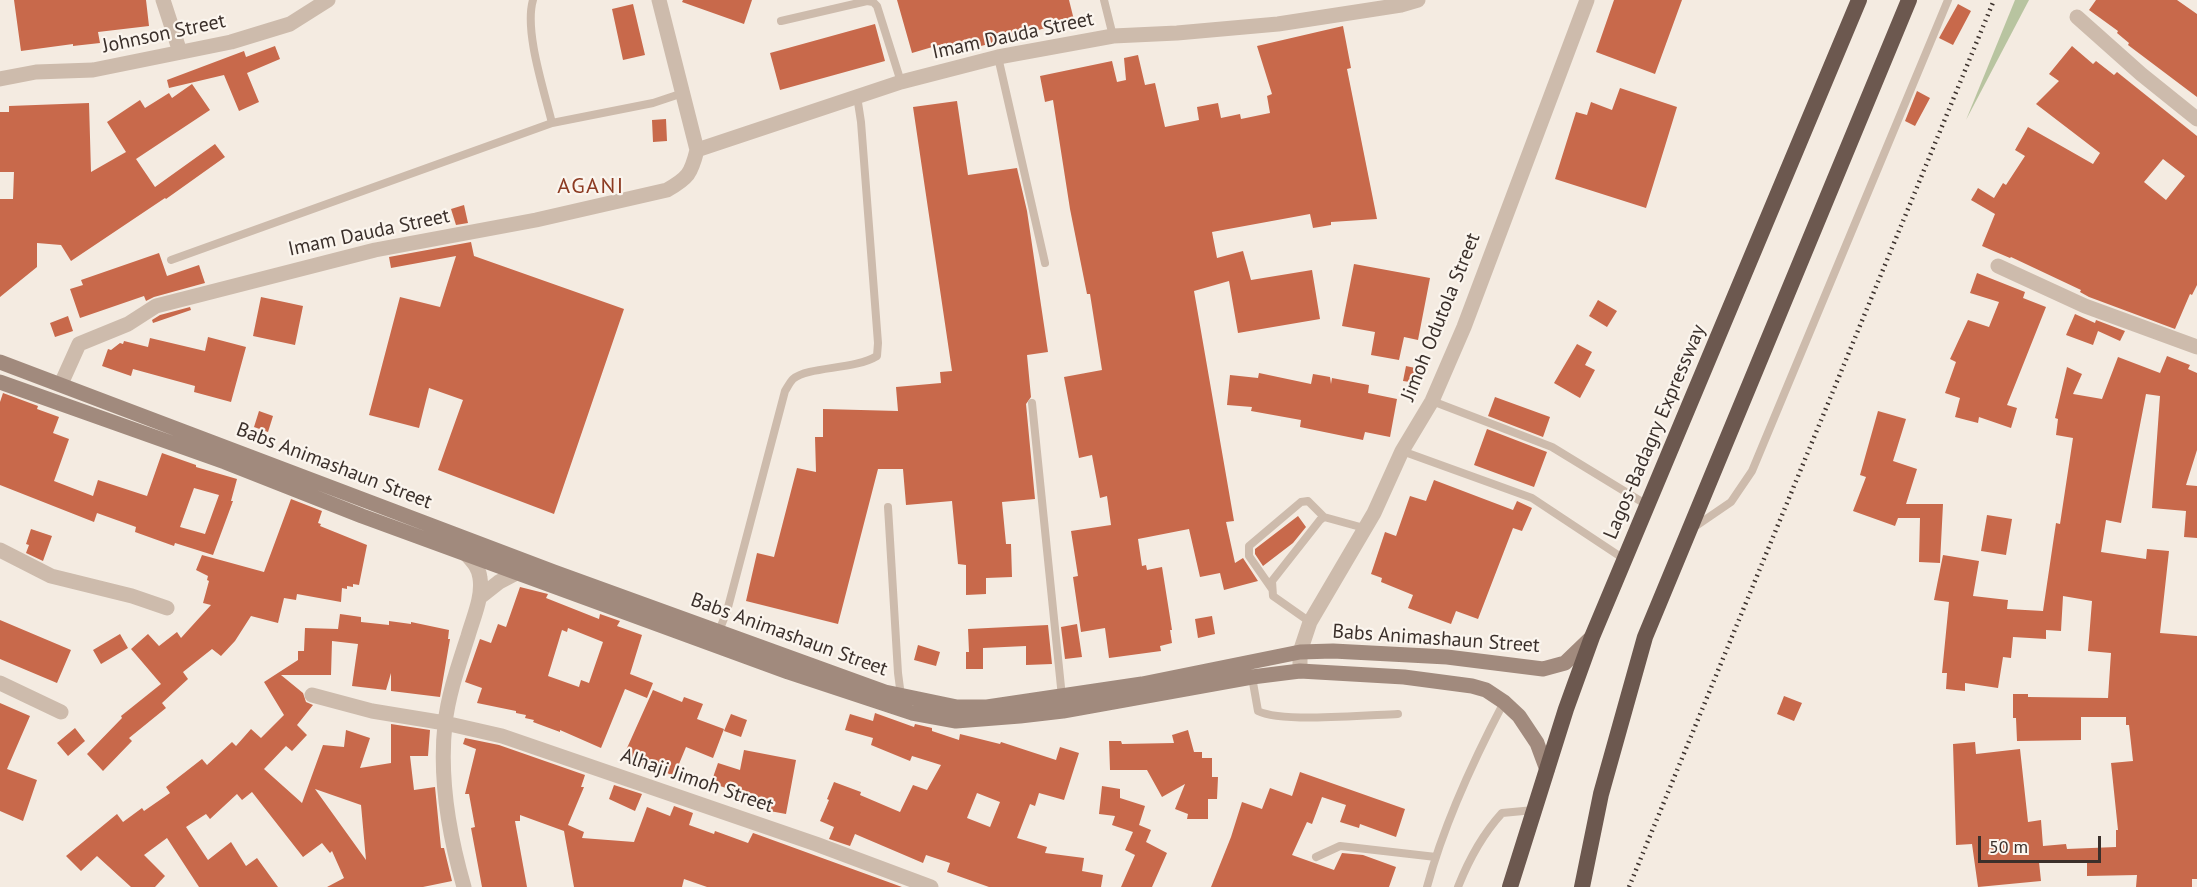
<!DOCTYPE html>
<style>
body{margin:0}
#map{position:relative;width:2197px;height:887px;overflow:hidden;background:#f4ebe1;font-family:"PT Sans",sans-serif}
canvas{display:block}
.scale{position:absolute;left:1978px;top:836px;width:123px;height:27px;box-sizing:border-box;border:3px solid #3b302b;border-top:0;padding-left:8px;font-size:18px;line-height:21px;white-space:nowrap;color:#3b302b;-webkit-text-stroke:4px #fbf5ee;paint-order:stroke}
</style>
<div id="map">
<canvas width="2197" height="887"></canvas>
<div class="scale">50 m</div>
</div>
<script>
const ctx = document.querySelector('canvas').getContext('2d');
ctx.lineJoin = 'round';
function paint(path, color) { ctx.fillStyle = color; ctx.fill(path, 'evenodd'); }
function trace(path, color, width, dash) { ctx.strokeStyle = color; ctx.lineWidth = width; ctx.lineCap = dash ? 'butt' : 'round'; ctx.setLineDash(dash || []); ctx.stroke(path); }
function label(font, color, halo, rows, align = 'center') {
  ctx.font = font + ' "PT Sans",sans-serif'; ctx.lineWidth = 4.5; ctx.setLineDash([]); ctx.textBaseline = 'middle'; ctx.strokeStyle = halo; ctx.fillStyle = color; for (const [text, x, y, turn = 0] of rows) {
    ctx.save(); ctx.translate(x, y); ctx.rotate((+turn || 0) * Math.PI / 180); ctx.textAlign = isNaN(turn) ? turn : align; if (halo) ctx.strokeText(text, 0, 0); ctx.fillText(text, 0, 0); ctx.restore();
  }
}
paint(new Path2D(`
 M2015,0h14l-63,120z`), '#b8c4a0');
paint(new Path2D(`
 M14,0h132l3,26 -51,6 2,11 -27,3v-2l-52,7z
 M683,0h69l-8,24 -62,-22z
 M897,0h172l5,20 -125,35 -3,-12 -34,10z
 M1614,0h68l-27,74 -59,-22z
 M2096,0h81l20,14v83l-69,-52 1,-2 -12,-10 1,-2 -29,-21z
 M633,4l12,51 -22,5 -11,-51z
 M1958,4l13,7 -18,34 -14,-7z
 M875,24l10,37 -105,29 -10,-37z
 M1343,26l8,42 -4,1 30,150 -46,3v3l-18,3 -3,-14 -98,18 5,26 26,-7 8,29 61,-10 8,49 -82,14 -9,-52 -35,10 40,230 -8,1 9,41 8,-5 15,23 -34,9 -4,-17 -20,4 -11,-48 -51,10 4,27 4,-1 1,5 15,-3 10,63h-2l2,13 -12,3 1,5 -52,7 -4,-30 -24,4 -8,-55 5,-1 -7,-45 40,-6 -4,-29 -7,2 -8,-43 -13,3 -15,-81 38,-7 -12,-76h-3l-17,-85 -17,-109 -8,2 -5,-26 72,-15 5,21 9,-2 -2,-22 14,-3 7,30 10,-2 10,44 34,-7 -2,-13 21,-4 3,15 19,-4 1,5 29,-6 -3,-17 5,-2 -15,-48z
 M275,46l5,13 -33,14 12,29 -20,9 -15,-36 -55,13 -2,-8 77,-29 2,6z
 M2072,46l21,18 3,-3 18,14 3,-3 80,64v149l-5,10 -2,-1 -15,35 -86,-32 -9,-5 1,-2 -70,-33 -1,1 -28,-12 13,-32 -24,-14 7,-12 16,10 9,-15 3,2 19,-29 -10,-6 13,-23 65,37 7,-11 -64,-49 23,-23 -10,-7zM2163,159l22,17 -19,24 -22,-18z
 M192,84l18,26 -74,49 19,28 60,-43 10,13 -59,42 -1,-1 -94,63 -10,-16 -24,-2v24l-37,30v-98h13l1,-27h-14v-60h9v-6l80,-3 2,69 35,-20 -19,-30 33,-22 5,8 24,-15 3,5z
 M1620,88l57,19 -31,101 -91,-29 21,-67 11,3 4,-13 21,8z
 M1917,91l13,7 -15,28 -10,-5z
 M957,101l11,74 49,-7 10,43 21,141 -21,3 4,42 -5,7 9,95 -33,3 4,42h5l1,33 -26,1v16l-20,1v-30l-8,-1 -6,-63 -46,4 -3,-36h-25l-40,155 -92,-23 11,-48 17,4 23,-89 19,4 -1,-35h8v-28l75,2 -2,-24 45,-4 -1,-11 12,-1 -39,-264z
 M666,119l1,22 -14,1 -1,-22z
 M464,205l4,18 -12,2 -5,-16z
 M471,242l3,14 150,53 -70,205 -116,-44 25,-70 -34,-12 -10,40 -50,-13 31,-118 40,10 16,-51 -65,12 -2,-11z
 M159,253l8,23 32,-11 6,18 -51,14 -8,4 -2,-5 -64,22 -10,-29 13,-4 -2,-5z
 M1354,264l76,14 -12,62 -14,-3 -5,23 -28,-5 4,-23 -33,-6z
 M1977,273l48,19 -2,6 23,9 -39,98 10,3 -6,20 -32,-11 -1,6 -23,-6 5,-19 -15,-5 11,-31 -6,-3 18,-39 21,7 10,-25 -29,-9z
 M261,297l42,9 -8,39 -42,-9z
 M1598,300l19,11 -10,16 -18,-11z
 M190,307l1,3 -38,13 -1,-3 8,-5z
 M2075,314l20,9 1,-3 29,11 -5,10 -22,-10 -5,14 -27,-10z
 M68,316l5,15 -18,6 -5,-14z
 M208,337l38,10 -15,55 -37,-10 1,-6 -62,-17 -2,7 -29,-10 6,-17 3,1 9,-7 3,1 1,-3 24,6 2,-9 55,13z
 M1577,344l15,8 -7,13 10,5 -15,28 -26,-15z
 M2167,356l23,9 -2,4 9,4v77l-11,35 11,1v52l-13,-1 2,-26 -34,-3 8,-112 -14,-2 -25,129 -15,-3 -5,32 45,7 1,-10 22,2 -9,82 37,3v243h-5v8h-56l1,-12 -50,1v-14h-48l2,19 -63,6 -6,-43 -16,1 -3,-101 22,-2 1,12 44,-5 8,73 13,-2 2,26 23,-2 1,5 49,-2v-17h2l-7,-67 22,-2 -4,-36h-3v-8h-45v23l-64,1 -1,-23h-3v-24h15v3l80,1 3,-45 -23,-2 4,-50 -29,-5 -2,35 -15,-1v9l-33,-2 -2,21 -8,-1 -5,31 -33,-5v8l-19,-2 1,-16h-5l7,-71 -15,-2 9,-45 36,6 -6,35 35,4 -1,9 36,2 13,-88 4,1 13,-86 -17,-3 2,-16 -3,-1 12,-51 15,7 -9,20 29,5 16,-42 42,16z
 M1406,366l14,3 -3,14 -14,-2z
 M1259,373l52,11 2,-10 17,3 1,7 1,-6 37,7 -1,8 29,6 -7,38 -25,-5 -2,8 -63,-13 1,-7 -50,-9 1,-4 -25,-2 3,-30 28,3z
 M3,393l35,13 -1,3 22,8 -6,16 16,6 -15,42 39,15 5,-16 49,16 15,-43 34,12v2l41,12 -6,22h2l-20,54 -38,-12 -1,3 -39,-14 1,-5 -39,-14 -3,9 -94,-37v-83zM194,488l25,7 -14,39 -25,-7z
 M1495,397l55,20 -7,20 -55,-21z
 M259,411l14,5 -5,16 -14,-5z
 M1878,411l28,8 -13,42 24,8 -11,35h37l-3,59 -21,-1 1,-44h-22l-3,8 -42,-15 13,-34 -6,-2z
 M1487,429l60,23 -13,35 -60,-22z
 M1434,480l79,30 4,-9 15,7 -10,23 -9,-3 -35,91 -22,-8 -5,13 -43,-16 5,-13 -32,-13 1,-4 -11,-4 14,-42 11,4 14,-40 16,5z
 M291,499l31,12 -4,12 3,1 -1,2 47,19 -8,40 -6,-1v3l-6,-1v3l-5,-1 -1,14 -44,-8 -1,6 -12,-2 -6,25 -27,-7 -16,25 -14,15 -9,-7 -29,23 5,7 -26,24 4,5 -37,30 3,3 -29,30 -16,-17 35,-36 -1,-2 40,-32 -30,-35 17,-15 11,12 18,-14 4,6 30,-33 -8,-2 6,-22 -2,-1 1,-4 -12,-6 6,-15 62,17z
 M1987,515l25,4 -6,36 -25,-4z
 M1298,516l8,11 -13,16 -30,23 -8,-12v-5z
 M31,529l21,7 -9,25 -17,-8 3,-8 -3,-1z
 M520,587l28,7 -2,4 53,21 1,-5 20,7 -3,5 25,9 -12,39 23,9 -6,15 -22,-9 -24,59 -41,-18v2l-27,-10 1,-2 -9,-2 1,-3 -10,-2v-2l-39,-8 5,-15 -17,-6 15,-43 11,4 7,-19 8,3zM568,628l35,14 -14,41 -8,-3 -2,7 -31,-11 14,-46 5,2z
 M340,614l21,3v5l28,3v-4l22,3v-2l38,8 -1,9h2l-10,58 -49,-6v-18l-5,17 -34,-4 6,-42 -26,-3 -1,34h-50l22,18 3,9 7,3 -16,20 10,10 -15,16 -6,-5 -22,23 38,34 21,-58 21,2 2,-17 24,8 -10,30 31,-5v-39l39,6 -2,26h-18l4,34 21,-3 6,61h3l8,33 -29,6h-96l17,-9 -12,-27 -2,2 -8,-10 -19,14 -51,-65 -10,8 -5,-6 -27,25 -4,-5 -20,13 22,33 23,-18 15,24 11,-8 21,29h-79l-32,-49 -23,17 21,21 -10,11h-24l-34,-31 -16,15 -15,-15 51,-42 6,8 19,-14 2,3 26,-18 -4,-6 36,-28 5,6 25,-23 4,4 15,-17 10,9 23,-23 -20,-33 34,-22v-9h6l1,-23 33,1zM315,789l46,16 5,55z
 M1212,616l3,18 -17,4 -3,-19z
 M0,620l71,30 -14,33 -57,-24z
 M1077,624l5,33 -17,2 -4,-32z
 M1048,625l4,39 -26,1v-19l-43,2v21h-17v-17h3l-1,-23z
 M120,634l8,14 -27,16 -8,-14z
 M918,645l22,7 -4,14 -22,-6z
 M653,690l29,12 2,-5 19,7 -6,15 27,10 -11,29 -27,-11 -12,29 -24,-10 -1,3 -26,-12z
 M1784,696l18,7 -8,18 -17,-7z
 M0,703l30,13 -23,53 30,11 -14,41 -23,-10z
 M875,713l39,14 1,-3 17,4v3l27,9 1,-6 40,10 1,-2 55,18 4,-13 19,6 -15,47 -25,-7 -4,13 -5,-2 -13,34 30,9 -2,6 39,5 -2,13 21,4 -2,12h-112l-42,-15 3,-9 -24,-8 -3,8 -68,-29 -5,12 -21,-7 5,-12 -14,-6 9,-21 -2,-1 7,-17 27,10 -1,3 40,17 13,-27 14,5 14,-25 -29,-9 -2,5 -39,-16 2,-7 -28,-8 5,-16 23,7zM977,793l23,9 -10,25 -23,-9z
 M731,714l16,6 -6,17 -17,-6z
 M75,728l10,13 -17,15 -11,-13z
 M1188,730l6,22h8v6h10v19h6l-1,22h-9v20h-21l1,-5 -13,-5 10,-25 -23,13 -15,-27h-37l-1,-29h12l1,3 52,-1 -2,-8z
 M465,738l34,7 86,30 -4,12h3l-16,38 16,7 -2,6 52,4 13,-35 23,9 4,-10 19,7 -4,12 25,9 1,-3 33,12 5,-10 3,1 146,53h-195l-23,-8 -2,8h-108l-10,-56 -44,-16v6h-5l12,66h-45l-11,-59 4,-1 -6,-33h-4l11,-45 -13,-5z
 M744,750l52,10 -10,54 -27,-5 1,-5 -26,-6 1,-7 -24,-8 7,-20 22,7z
 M1300,772l105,37 -9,28 -36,-13 -1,4 -19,-6 6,-17 -24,-8 -10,27 -5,-2 -15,33 42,15 8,-17 21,2 33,12 -7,20h-178l20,-50 11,-35 20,7 8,-21 22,8z
 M614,785l28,9 -7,17 -26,-12z
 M1102,786l18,3v9l25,8 -6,19 12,5 -5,12 21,11 -15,34h-31l14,-32 -10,-5 8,-18 -21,-7 3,-9 -16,-2z`), '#c8694b');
trace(new Path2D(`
 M533,0c-9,31 11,90 19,123
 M1104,0l9,36
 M781,21l86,-20 6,1 4,4 24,76
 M998,57l47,206
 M171,260l381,-137 101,-20 30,-10
 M1432,401l120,46 95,58
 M1032,403l30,294
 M1402,451l130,47 92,61
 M888,507l10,166 3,23
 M1693,528l38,-26 21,-31 196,-471
 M1272,589l-23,-33v-10l52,-44 7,-1 16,16
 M1310,622l-37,-26 -1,-15 48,-61 4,-3 40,11
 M719,631l8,-20 58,-220c2,-3 5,-9 8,-12 16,-13 61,-9 84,-23l1,-13 -17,-221 -4,-26
 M1252,677l6,34c22,12 111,4 140,3
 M1316,857l24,-11 96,11
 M1427,887c17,-64 46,-126 77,-185
 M1458,887c11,-28 24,-52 44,-74l32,-3`), '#cdbbac', 8);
trace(new Path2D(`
 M163,0l17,52
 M659,0l38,150
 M2077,17l64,57 56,45
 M0,79l36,-7 57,-2 138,-28 59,-18 38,-24
 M1998,266l87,40 112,41
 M61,384l18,-40 49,-20 28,-18 219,-56 161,-30 131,-30c21,-12 24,-16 30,-40l204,-68 97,-25 115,-21 64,-3 101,-9 123,-19 17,-5
 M0,550l51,26 81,20 35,12
 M480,597l19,-15 19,-10
 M1300,671v-19l10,-30 64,-109 28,-62 30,-50 32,-74 123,-327
 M0,683l61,29
 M312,695l60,16 73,12 57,13 314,108 115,43
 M464,887c-15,-52 -25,-109 -19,-163 3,-29 14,-60 23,-88 5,-18 15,-39 12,-58 -1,-10 -7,-16 -13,-23`), '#cdbbac', 15);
trace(new Path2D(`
 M0,362l554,210 331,120 72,15h30l155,-23 158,-32 33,-1 114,6 96,12 22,-6 27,-26
 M0,382l225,80 137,54 426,156 124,41 44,8 64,-5 43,-5 189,-34 48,-6 104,6 68,9 14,4 18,12 15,14 18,27 10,27`), '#a18a7d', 15);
trace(new Path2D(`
 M1510,887l56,-178 26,-72 267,-637
 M1582,887l19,-93 44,-157 264,-637`), '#6c584f', 16);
trace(new Path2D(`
 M1629,887l365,-887`), '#3b302b', 4.5, [1.5, 4.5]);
label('20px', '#3b302b', '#fbf5ee', [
 ["Johnson Street",164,34,-12],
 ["Imam Dauda Street",1013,36,-12],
 ["Imam Dauda Street",369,233,-12],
 ["Jimoh Odutola Street",1441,317,-68],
 ["Lagos-Badagry Expressway",1655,432,-67],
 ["Babs Animashaun Street",334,466,21],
 ["Babs Animashaun Street",789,635,20],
 ["Babs Animashaun Street",1436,639,4],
 ["Alhaji Jimoh Street",697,781,19]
]);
ctx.letterSpacing = '1.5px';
label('22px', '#8c3b22', '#fbf5ee', [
 ["AGANI",591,187]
]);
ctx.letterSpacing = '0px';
</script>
